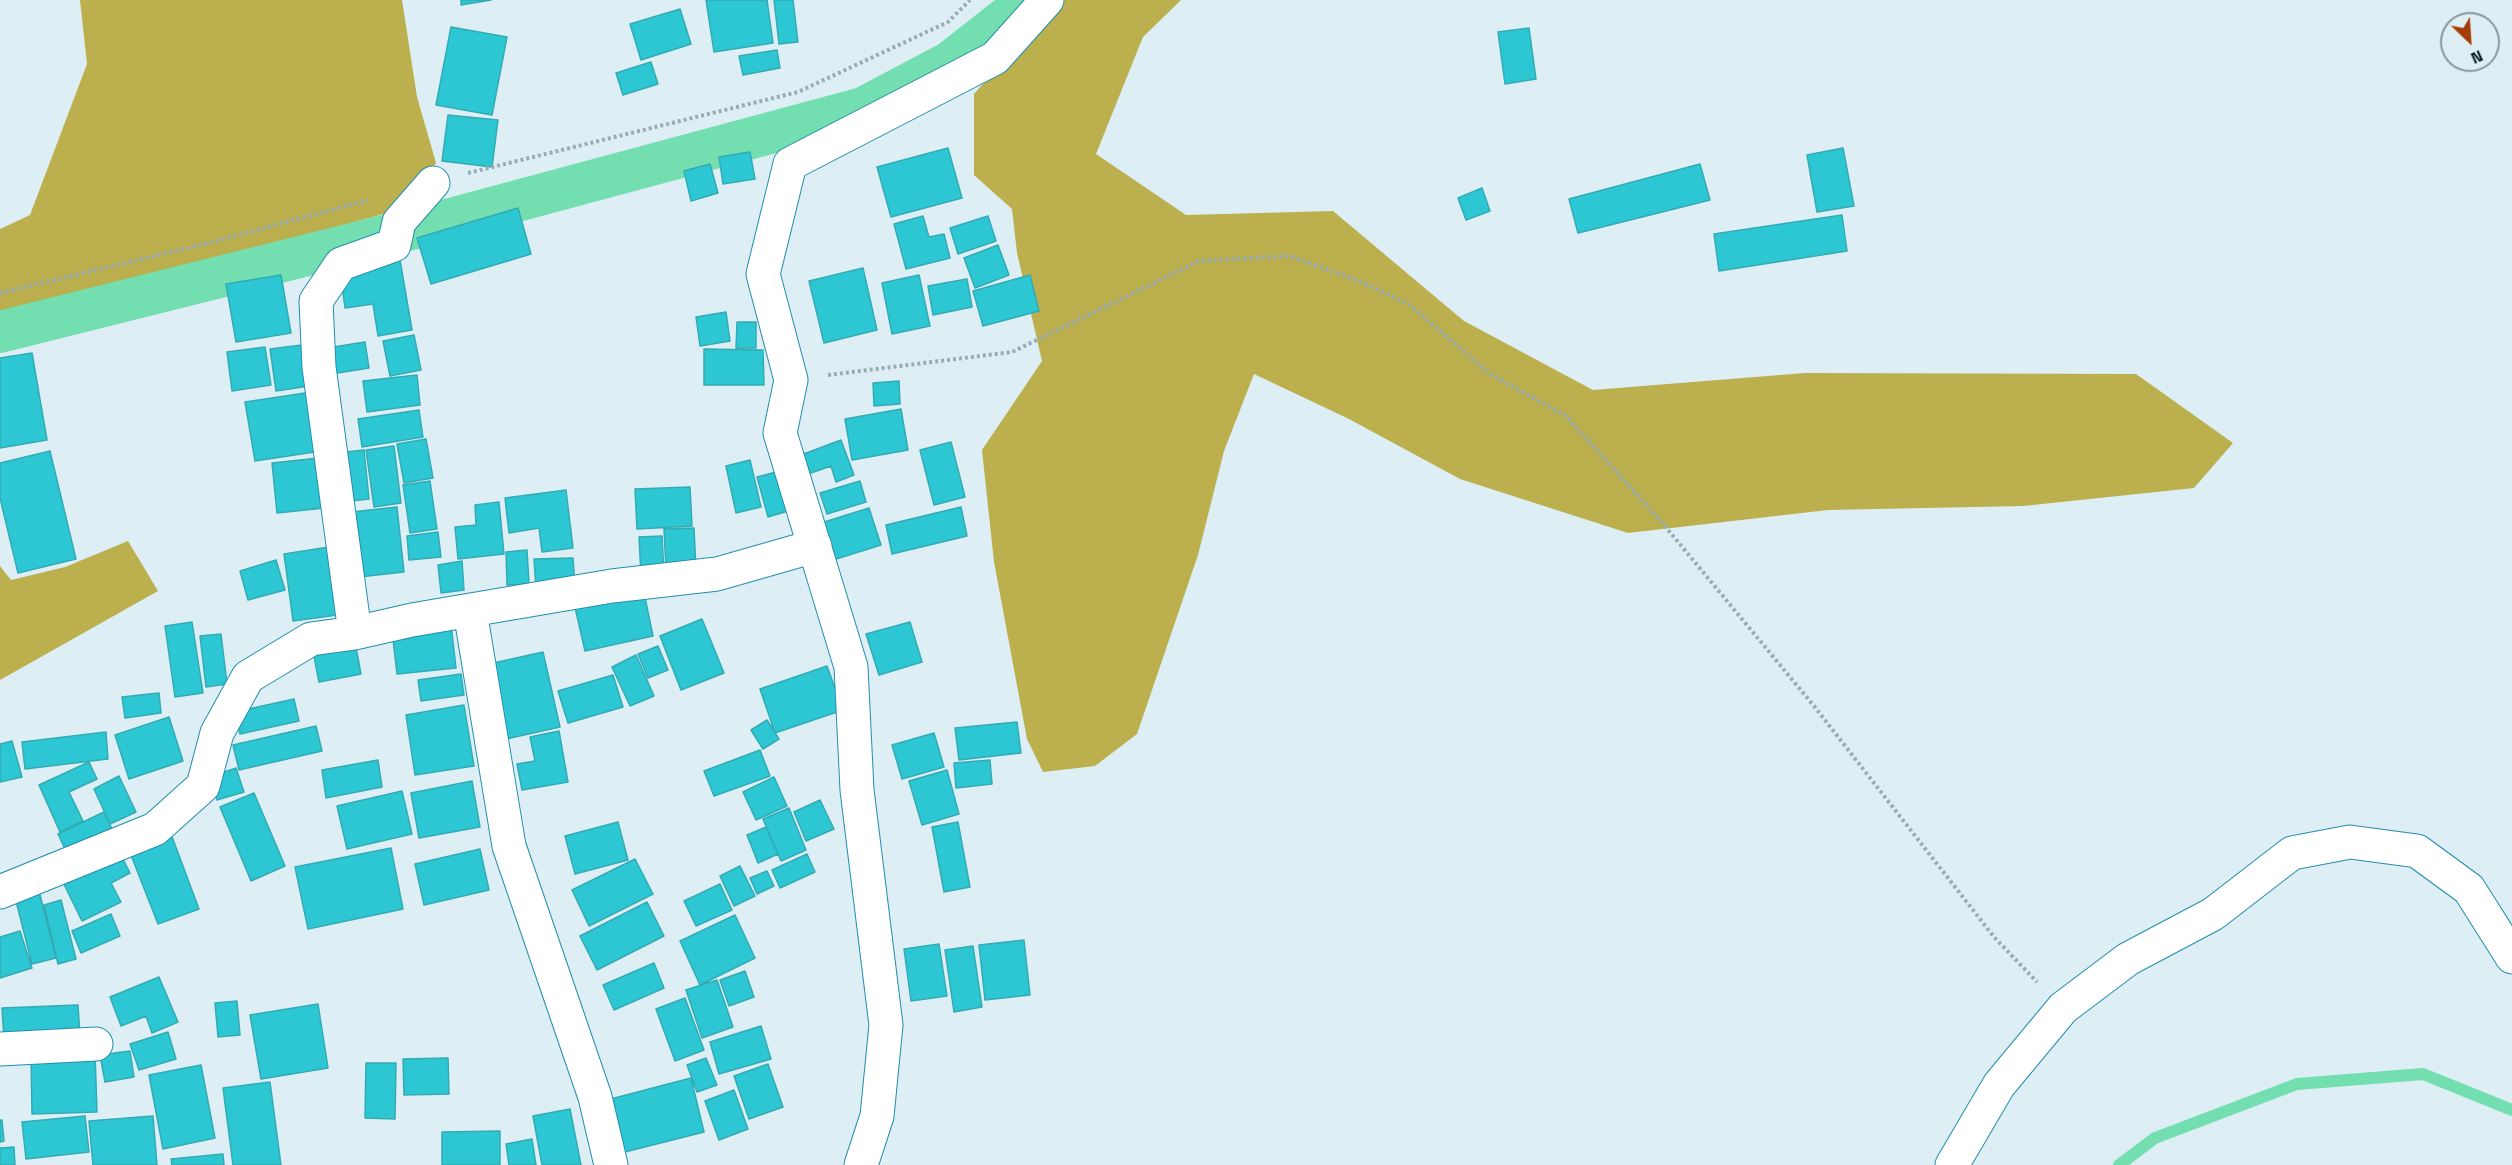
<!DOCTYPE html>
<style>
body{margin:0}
#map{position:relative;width:2512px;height:1165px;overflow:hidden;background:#ddeef5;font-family:"Space Grotesk",sans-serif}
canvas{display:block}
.north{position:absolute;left:2440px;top:12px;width:60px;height:60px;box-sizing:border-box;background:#ddeef5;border:2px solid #8598a1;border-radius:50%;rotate:155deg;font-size:16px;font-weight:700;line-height:24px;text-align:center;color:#001822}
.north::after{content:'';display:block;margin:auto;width:21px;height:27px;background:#a23e05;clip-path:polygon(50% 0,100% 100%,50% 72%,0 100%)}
</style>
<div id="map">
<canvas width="2512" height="1165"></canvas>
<div class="north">N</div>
</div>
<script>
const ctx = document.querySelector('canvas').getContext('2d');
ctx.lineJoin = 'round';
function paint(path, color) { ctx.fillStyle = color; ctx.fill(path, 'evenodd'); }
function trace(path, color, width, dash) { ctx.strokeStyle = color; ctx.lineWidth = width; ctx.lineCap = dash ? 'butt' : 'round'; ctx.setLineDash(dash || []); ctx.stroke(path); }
paint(new Path2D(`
 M80,0h322l15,97 19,66 -34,46 -299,82 -103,52v-114l30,-14 57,-151z
 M1057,0h124l-38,37 -47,117 90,61 147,-4 131,110 129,69 212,-17 331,1 97,69 -39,45 -171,18 -195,4 -200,23 -168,-54 -111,-60 -95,-45 -30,77 -26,104 -61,179 -42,32 -52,6 -16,-33 -33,-177 -12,-112 60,-89 -25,-108 -5,-44 -38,-34v-81z
 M128,541l30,50 -158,89v-114l11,14 54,-13z`), '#bbb04d');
trace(new Path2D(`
 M2119,1165l36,-27 142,-54 126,-10 89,36`), '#73deaf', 12);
trace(new Path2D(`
 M0,332l428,-107 435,-117 87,-46 79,-62`), '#73deaf', 42);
const building = new Path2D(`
 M461,0h30l-30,5z
 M706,0h61l6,43 -59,9z
 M774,0h19l5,42 -19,2z
 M680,9l11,35 -50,16 -11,-36z
 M451,27l56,10 -15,78 -56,-10z
 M1529,28l7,51 -31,5 -7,-52z
 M777,50l3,18 -37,7 -4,-19z
 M651,62l7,22 -35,11 -7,-22z
 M448,115l50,5 -6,47 -50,-6z
 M948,148l14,50 -71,19 -14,-50z
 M1843,148l11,58 -37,6 -10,-57z
 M750,152l5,27 -32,5 -4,-27z
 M710,164l8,29 -27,8 -7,-30z
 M1700,164l10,36 -132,33 -9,-34z
 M1482,188l8,23 -24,9 -8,-22z
 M518,208l13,46 -100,30 -14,-46z
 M1842,215l5,36 -128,20 -5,-37z
 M923,216l6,21 15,-3 6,24 -44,11 -12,-45z
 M988,216l8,25 -38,13 -8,-26z
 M998,245l11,30 -34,13 -11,-30z
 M400,260l12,70 -34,6 -5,-32 -28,4 -5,-37z
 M863,268l14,62 -53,13 -15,-62z
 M281,275l10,58 -55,9 -10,-58z
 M919,275l11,51 -38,8 -10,-51z
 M1030,275l9,36 -56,15 -10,-35z
 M967,279l5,28 -39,8 -5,-29z
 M726,312l4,29 -30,5 -4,-29z
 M737,322h19v26h-20z
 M414,335l7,35 -31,6 -7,-35z
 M365,342l4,26 -44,7 -4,-26z
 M310,344l6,41 -40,6 -6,-42z
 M265,347l6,38 -39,6 -5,-39z
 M704,349l59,1 1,35h-60z
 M32,353l15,87 -47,8v-90z
 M417,375l3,30 -53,7 -4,-31z
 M899,381l1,23 -26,2 -1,-23z
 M312,392l9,59 -66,10 -10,-59z
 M901,409l7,41 -56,10 -7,-41z
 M419,410l4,27 -61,10 -4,-28z
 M426,439l7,39 -29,5 -7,-39z
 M841,440l13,35 -18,7 -5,-16 -23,8 -7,-19z
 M951,442l14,55 -31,8 -14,-55z
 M394,446l7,57 -27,4 -8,-57z
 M364,450l5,49 -27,3 -6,-49z
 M50,451l26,108 -58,14 -18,-75v-35z
 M328,457l6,50 -57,6 -5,-50z
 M750,460l11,47 -25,6 -10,-47z
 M784,470l11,39 -27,8 -11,-40z
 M430,481l7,48 -27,4 -7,-48z
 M860,481l6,21 -39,12 -7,-21z
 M690,487l2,39 -55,3 -2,-40z
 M566,490l7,58 -31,4 -3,-24 -30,5 -4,-35z
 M499,502l5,52 -46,5 -3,-32 21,-2 -1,-20z
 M397,507l7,65 -54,6 -7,-65z
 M961,507l6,29 -75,18 -6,-29z
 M869,508l12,37 -48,15 -12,-37z
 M694,528l2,41 -30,1 -2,-41z
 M438,532l3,25 -32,3 -2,-24z
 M662,536l2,38 -23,1 -2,-38z
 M342,545l10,68 -59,8 -9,-67z
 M527,550l2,34 -22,1 -1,-33z
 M573,558l2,29 -39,2 -2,-30z
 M276,560l9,30 -37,10 -8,-29z
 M462,561l2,29 -23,3 -3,-28z
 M643,588l10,48 -68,15 -11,-48z
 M702,619l22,54 -43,17 -21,-54z
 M192,622l11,71 -28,4 -10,-71z
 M910,622l12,40 -43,13 -13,-41z
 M451,624l5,44 -59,6 -5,-43z
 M221,634l6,50 -21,3 -6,-51z
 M354,637l7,37 -42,8 -7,-36z
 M658,646l10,24 -20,8 -10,-24z
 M543,652l17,75 -54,12 -17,-75z
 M636,655l18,41 -24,10 -18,-39z
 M827,666l16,44 -68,23 -15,-44z
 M461,674l3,21 -43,6 -3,-21z
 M613,675l10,32 -55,16 -10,-32z
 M159,693l2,20 -36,5 -3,-21z
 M294,699l5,22 -59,13 -5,-22z
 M464,705l10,61 -59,9 -9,-60z
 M169,717l14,44 -54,18 -14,-44z
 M767,720l12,19 -16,10 -12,-19z
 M1017,722l4,31 -62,7 -4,-32z
 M316,726l6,25 -83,19 -6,-25z
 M559,731l9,51 -46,8 -5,-26 18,-3 -5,-24z
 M106,732l2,27 -83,10 -3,-27z
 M934,733l10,34 -42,12 -10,-34z
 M12,741l10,36 -22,5v-38z
 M760,750l10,26 -56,20 -10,-25z
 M378,760l4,27 -56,11 -4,-28z
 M990,760l2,24 -36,4 -2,-25z
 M89,762l8,17 -28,13 14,29 -23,11 -21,-47z
 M236,768l8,24 -27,8 -7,-23z
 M947,770l12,44 -37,11 -13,-44z
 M119,776l17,36 -26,12 -16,-35z
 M774,777l13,29 -31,14 -13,-28z
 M472,781l8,46 -61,11 -8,-45z
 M402,791l10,43 -65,15 -10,-43z
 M254,793l31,73 -34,15 -31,-74z
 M820,800l14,29 -28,12 -12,-29z
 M789,808l17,42 -25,11 -18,-42z
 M104,812l8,17 -46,22 -8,-17z
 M618,822l10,38 -53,14 -10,-38z
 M958,822l12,65 -26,5 -12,-65z
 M766,827l12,27 -20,9 -11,-28z
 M171,834l28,75 -41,15 -29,-74z
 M117,847l13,26 -19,10 10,19 -39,19 -23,-47z
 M391,848l12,61 -95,20 -13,-62z
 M480,849l9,41 -65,15 -9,-41z
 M807,854l8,18 -35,16 -8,-18z
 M635,859l18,35 -64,32 -17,-36z
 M740,866l15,30 -21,10 -14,-30z
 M767,871l7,15 -17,8 -7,-16z
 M720,884l12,26 -36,16 -12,-25z
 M39,891l17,67 -24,6 -17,-67z
 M61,900l15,59 -18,5 -14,-59z
 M647,902l17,34 -67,34 -17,-34z
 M111,914l9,22 -39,17 -9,-22z
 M735,915l20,43 -55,27 -20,-44z
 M20,931l12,37 -32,10v-41z
 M1024,940l6,55 -45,5 -6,-55z
 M939,944l8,52 -36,5 -7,-52z
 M973,946l9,61 -28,5 -9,-62z
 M654,963l10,25 -50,22 -11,-25z
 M745,971l9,26 -25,9 -9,-26z
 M159,977l19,45 -26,11 -6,-17 -25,10 -11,-29z
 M717,980l16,47 -31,11 -16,-48z
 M685,998l19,52 -29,11 -19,-52z
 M237,1001l3,34 -22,2 -3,-34z
 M318,1004l10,64 -67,11 -11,-64z
 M78,1005l2,31 -76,4 -2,-32z
 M761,1026l10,33 -52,15 -9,-32z
 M168,1032l8,27 -37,11 -9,-26z
 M130,1051l4,26 -29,5 -5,-27z
 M95,1053l2,59 -65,2 -1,-59z
 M448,1058l1,36 -45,1 -1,-36z
 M706,1058l11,27 -20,7 -10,-27z
 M366,1063h30l-1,56 -30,-1z
 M768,1064l15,43 -34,12 -15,-43z
 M201,1065l14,73 -52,11 -14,-74z
 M691,1078l13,54 -83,21 -14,-53z
 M270,1082l11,83h-48l-10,-77z
 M734,1090l14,39 -29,11 -14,-39z
 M570,1109l11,56h-39l-9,-49z
 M85,1116l4,36 -63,7 -4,-37z
 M153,1116l4,49h-64l-4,-44z
 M0,1120h2l2,21 -4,1z
 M500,1131v34h-58v-33z
 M532,1139l4,26h-27l-3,-21z
 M14,1147l1,18h-15v-17z
 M223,1154l1,11h-52l-1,-6z`);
paint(building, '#2dc7d3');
trace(building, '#32abb5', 1.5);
const minor = new Path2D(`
 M470,611l39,235 86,251 16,68
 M355,633l-36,-266 -3,-66 25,-37 53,-19 5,-23 34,-39
 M0,892l155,-63 48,-43 14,-53 31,-56 63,-38 44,-6 57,-13 200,-34 105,-12 98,-28
 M0,1049l96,-5
 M861,1165l16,-49 9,-91 -29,-235 -6,-123 -71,-234 11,-53 -28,-106 27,-110 205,-106 52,-58
 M1952,1165l47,-80 64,-77 65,-49 85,-45 79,-61 58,-11 67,9 52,38 43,68`);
trace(minor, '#228eae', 35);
trace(new Path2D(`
 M468,173l330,-81 150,-70 22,-22
 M0,293l209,-50 159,-43
 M828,375l184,-23 187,-91 90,-5 68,24 53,25 80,69 76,42 93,103 155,187 180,231 43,45`), '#99acb4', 4, [3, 3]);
trace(minor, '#fff', 33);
</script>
